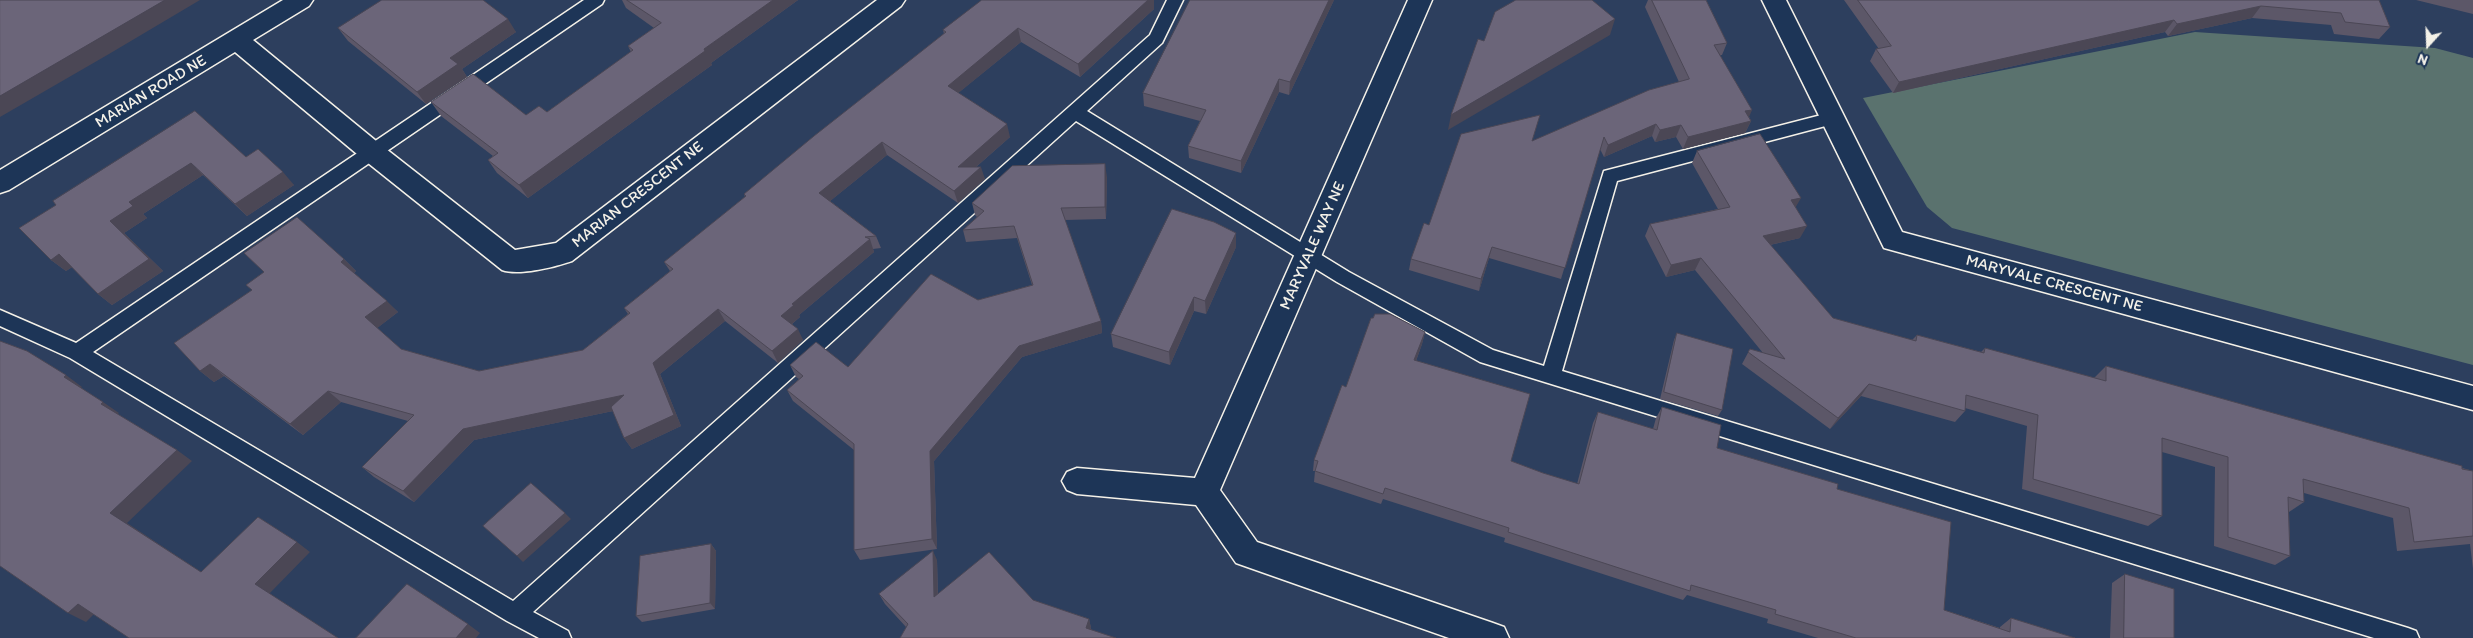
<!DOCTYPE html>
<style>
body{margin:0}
#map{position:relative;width:2473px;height:638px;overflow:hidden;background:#2d3f5e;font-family:Itim,sans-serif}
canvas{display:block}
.north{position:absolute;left:2403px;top:20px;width:50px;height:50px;-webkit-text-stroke:4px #1d3557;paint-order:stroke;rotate:200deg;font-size:14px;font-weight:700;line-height:20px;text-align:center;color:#f4f1e8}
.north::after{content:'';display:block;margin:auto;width:18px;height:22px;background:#f4f1e8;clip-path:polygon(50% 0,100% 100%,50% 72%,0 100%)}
</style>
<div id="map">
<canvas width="2473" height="638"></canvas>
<div class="north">N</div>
</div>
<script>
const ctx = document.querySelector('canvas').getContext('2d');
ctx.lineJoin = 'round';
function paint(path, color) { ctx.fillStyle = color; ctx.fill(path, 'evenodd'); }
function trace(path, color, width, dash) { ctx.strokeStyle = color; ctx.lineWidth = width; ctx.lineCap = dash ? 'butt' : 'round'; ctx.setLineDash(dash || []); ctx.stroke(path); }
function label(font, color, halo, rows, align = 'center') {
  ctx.font = font + ' Itim,sans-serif'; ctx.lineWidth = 4; ctx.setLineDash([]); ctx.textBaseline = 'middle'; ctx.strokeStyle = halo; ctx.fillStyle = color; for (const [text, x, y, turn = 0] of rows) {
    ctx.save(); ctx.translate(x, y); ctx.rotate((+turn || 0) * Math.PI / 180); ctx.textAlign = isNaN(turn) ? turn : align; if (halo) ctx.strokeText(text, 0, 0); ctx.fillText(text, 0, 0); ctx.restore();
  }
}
paint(new Path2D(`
 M2195,32l240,16 38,10v307l-521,-137 -25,-21 -64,-109z`), '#5a726e');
const lane = new Path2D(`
 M584,0h20l-2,4 -509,348 420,249 637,-566 17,-35h16l-21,43 -75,68 262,161 144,78 51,16 60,-195 229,-59 6,1 2,5 -2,5 -6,1 -216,57 -55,190 846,257 8,3 3,7h-45l-894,-276 -143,-80 -261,-161 -543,491 35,19 3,7h-32l-32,-17 -437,-263 -70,-32v-16l76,33z`);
const street = new Path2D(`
 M283,0h30l-4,6 -56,34 128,105 134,105 41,-7 321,-243h28l-4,6 -329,255c-17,6 -53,15 -70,9l-139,-111 -128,-107 -226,138 -9,3v-23z
 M1408,0h24l-212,490 37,52 236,81 11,4 5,11h-60l-213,-75 -40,-58 -119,-11 -10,-4 -5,-9 5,-9 10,-4 118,10z
 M1762,0h24l116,232 571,154v24l-589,-162z`);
trace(lane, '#f4f1e8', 3);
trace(street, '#f4f1e8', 3);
paint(lane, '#1d3557');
paint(street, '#1d3557');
paint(new Path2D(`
 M622,0h176l-87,63 1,2 -35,25 -149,108 -31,-25 -9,-13 5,-4 -52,-40 -10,-14 95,13 21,-3 84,-60 -3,-6 26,-18 -28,-20z
 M982,0h172v9l-74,68 -59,-35 -63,51 52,44 -34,30 9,12 -27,24 -71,-48 -57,46 46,35 5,12 -8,1 1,3 -75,63 1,2 -8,7 11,16 -25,23 -53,-42 -65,53 21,52 -49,23 -8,-11 -11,-27 -139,29 -60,62 -40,-25 -12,-10 46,-46 -67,-19 -38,33 -79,-59 -10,6 -14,-11 64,-99 -20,-19 100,6 12,12 -2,2 44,39 -21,16 24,21 78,22 104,-21 45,-36 -4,-6 46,-37 -6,-9 81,-65 -1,-3 200,-160 -1,-4z
 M1334,0l-45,95 -10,-3 -38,81 -52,-15 -1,-12 12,-25 -56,-15 -1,-13z
 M1648,0h58l21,43 -5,12h-2l31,66 -6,12 -62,16 -7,-12 -21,5 -3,-6 -48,21 -4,-8 -39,130 -72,-21 -10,33 -70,-21 2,-11 18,-34 103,-84 147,-59 -34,-75z
 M1844,0h535l11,27 -11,12 -45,-5 -3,-9 -79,-7 -84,18 -3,-4 -272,61 -23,-32 6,-12h3z
 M2416,0h57v14z
 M484,1l32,31 -54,37 5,8 -41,27 -78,-63 -10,-13z
 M1697,151l99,56 4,31 -30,7 63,73 79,22 5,-5 64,17 4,-4 109,30 12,-12 367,105v98l-3,-25 -73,7 -4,-33 -89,-25v9l-15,10 1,44 -15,9 -61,-19 1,-79 -53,-15v64l-14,10 -126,-37 5,-63 -62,-18v3l-10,11 -94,-26 -31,33 -88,-65 8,-15 13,4 -68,-83 -29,7 -21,-41 5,-12 68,-15 -26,-46z
 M246,157l48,28 -47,31 -44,-41 -60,39 4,4 -23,15 39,38 -51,34 -14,-11 -26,-27 -6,4 -15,-11 5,-55 -3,-4z
 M1107,177l-1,42 -41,1 36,101 1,12 -80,24 -88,104 3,88 -77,11 -6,-10v-100l-61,-49 -6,-11 12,-11 -3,-2 -6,-12 58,2 130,-67 54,-15 -15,-47 -51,4 -3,-12 14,-13 -2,-2 -3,-12z
 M1236,247l-30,67 -12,-3 -24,54 -57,-18 -2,-13z
 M1373,318l52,14 -3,12 -6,17 95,100 32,12 34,11 16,-61 5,-11 55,17 3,-11 6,-11 55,41 120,41 107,121 56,18v-1l11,-9 64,20h-257l-51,-15 1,-4 -81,-24 -4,5 -179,-58 1,-4 -122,-39 -2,5 -67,-22 1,-11h-2l1,-11 32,-73z
 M1677,333l45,77 -4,6 -58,-17 14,-59z
 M711,544l5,7 -1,58 -73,13 -6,-6z
 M937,560l1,34 95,6 56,19 2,9v2l-185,-3 -21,-23 -6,-10z
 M2125,574l49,64h-64l2,-55z`), '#5c5768');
paint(new Path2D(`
 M165,0h35l-91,54 -109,63v-21z
 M773,0h25l-87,63 1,2 -35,25 -149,108 -9,-13 185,-136z
 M1148,0h6v9l-74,68 -2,-13z
 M1329,0h5l-45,95 1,-13z
 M2261,6l-9,12 -84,18 9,-12z
 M508,19l8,13 -54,37 5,8 -41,27 -9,-12 33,-34z
 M1615,19l-5,16 -162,95 3,-15z
 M2174,20l-9,12 -272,61 6,-11z
 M1018,28l3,14 -70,57 -3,-13z
 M1279,79v13l-38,81v-12z
 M1752,110l-5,12 -2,-11z
 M1751,121l-6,12 -62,16 5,-12z
 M1007,124l3,13 -49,43 -3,-13z
 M1656,124l-4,12 -48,21 4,-12z
 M1681,125l-5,12 -21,5 5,-12z
 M882,142l5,13 -63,51 -5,-13z
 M191,163l12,12 -60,39 4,4 -23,15 39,38 -51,34 -14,-11 12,-73 19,-19z
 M1105,164l2,13 -1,42 -1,-12z
 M981,167l4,12 -27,24 -4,-12z
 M283,172l11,13 -47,31 -12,-12z
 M1801,198l-7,12 -3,-10z
 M1807,226l-7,12 -44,10 7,-12z
 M1236,233v14l-30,67 -1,-13z
 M870,239l4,13 -75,63 1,2 -13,11 -6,-12 11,-12z
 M1492,247l-3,11 -10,33 2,-12z
 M59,254l15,12 -8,5 -15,-11z
 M1701,258l-6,12 -29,7 5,-12z
 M344,259l12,12 -4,3 -11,-12z
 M1194,297v14l-24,54 -1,-13z
 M387,301l11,11 -22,17 -11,-12z
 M718,309l7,12 -65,53 21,52 -49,23 -8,-11 29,-75z
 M1101,321l1,12 -80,24 -88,104 3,88 -5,-10 -2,-88 89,-105z
 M798,329l5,11 -25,23 -6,-12z
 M1425,332l-3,12 -10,28 2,-12z
 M210,364l14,12 -10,6 -14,-11z
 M66,375l16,12 -2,2 -16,-12z
 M1869,384l-8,12 -31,33 8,-11z
 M328,391l13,11 -38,33 -13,-11z
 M624,395l8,12 -158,33 -60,62 -11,-11 60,-62z
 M103,402l16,11 -2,2 -16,-11z
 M177,450l15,11 -65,62 89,59 -106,-69z
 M565,513l6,6 -48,43 -6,-6z
 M297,542l13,10 -41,42 -14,-10z
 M711,544l5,7 -1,58 -5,-6z
 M933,551l4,9 1,47 -4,-10z
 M78,604l17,9 -9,9 -18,-9z
 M1089,619l2,9 -3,9 -2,-9z
 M468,624l12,9 -4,5h-20z`), '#4b4755');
const building = new Path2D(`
 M0,0h165l-165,96z
 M382,0h101l25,19 -58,39 8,6 -41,28 -79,-64z
 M627,0h146l-69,49 1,2 -35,25 -151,109 -31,-25 10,-7 -67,-51 42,-28 53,41 13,-9 8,6 86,-62 -5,-4 33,-23z
 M982,0h166l-70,64 -60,-36 -70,58 59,38 -49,43h23l-27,24 -72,-49 -63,51 57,43 -11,1 5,2 -78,65 2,1 -13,11 17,13 -26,22 -54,-42 -65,54 21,52 -50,23 -13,-31 13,-12 -161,34 -60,62 -41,-24 52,-52 -86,-24 -38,33 -80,-60 -10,7 -26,-28 78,-53 -6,-5 18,-13 -20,-19 53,-36 47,42 -3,3 46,39 -22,16 36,32 78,22 104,-21 47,-37 -6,-5 49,-39 -9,-7 82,-66 -2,-2 70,-58 132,-104 -3,-2z
 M1190,0h139l-39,82 -11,-3 -38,82 -53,-15 18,-36 -63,-17z
 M1516,0h76l23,19 -164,96 27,-76 6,2 11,-29z
 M1652,0h54l21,43 -13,2 38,65 -7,1 6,10 -63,16 -7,-12 -21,5 -4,-6 -48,21 -4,-8 -39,131 -73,-21 -11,32 -70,-20 13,-36 5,2 32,-91 79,-19 -8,26 117,-51 40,-11z
 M1858,0h521l11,27 -45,-5 -4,-9 -80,-7 -84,18 -3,-4 -275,62 -23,-33 15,-3z
 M195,111l51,46 12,-8 25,23 -48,32 -44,-41 -62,39 4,4 -23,15 39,38 -51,35 -39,-40 -8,6 -32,-32 37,-23 -3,-4z
 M1760,134l41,64 -10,2 16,26 -44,10 70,82 83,23 1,-6 67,18 1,-5 121,33v-15l356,100v3l11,2v65l-59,6 -5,-34 -106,-29 1,23 -16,-5 2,59 -62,-19v-80l-66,-19v78l-129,-37 5,-64 -72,-20 -1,16 -96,-27 -31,34 -90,-66 2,-3 35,10 -84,-101 -30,7 -21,-41 80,-17 -33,-56z
 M1105,164v43l-44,1 40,113 -82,25 -89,105 2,88 -78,11v-106l-67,-54 16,-14 -13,-11 26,-23 32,25 83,-93 47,26 55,-15 -19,-59 -51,4 21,-19 -12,-8 40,-37z
 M1172,209l42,13 22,11 -31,68 -11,-4 -25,55 -58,-18z
 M1375,314h15l35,18 -11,28 116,34 -19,67 32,12 36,11 19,-72 59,18 5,-23 59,18 -4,23 121,36 -1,5 114,33 -7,88 66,22 1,-14 64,20h-219l-81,-24 1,-4 -85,-25 -1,6 -182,-59 1,-4 -124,-40 -2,6 -68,-23 3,-10 -4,-1 28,-75 4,2 25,-69h2z
 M1677,333l56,16 -11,61 -58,-18z
 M0,341l27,10 39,24 -2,2 39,25 -2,2 76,46 -67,63 91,59 57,-55 39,25 -42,42 83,54h-209l-51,-34 -10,9 -68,-47z
 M531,483l34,30 -48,43 -34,-30z
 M711,544l-1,59 -74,13 4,-60z
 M933,551l1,46 55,-45 44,48 56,19 -3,9 30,10h-216l8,-14 -29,-30z
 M2125,574l49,15v49h-50z
 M407,584l61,40 -12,14h-100z`);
paint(building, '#6b6579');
trace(building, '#4b4755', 1);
label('16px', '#f4f1e8', '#1d3557', [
 ["MARIAN ROAD NE",151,92,-31],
 ["MARIAN CRESCENT NE",638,195,-38],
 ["MARYVALE WAY NE",1313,246,-66],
 ["MARYVALE CRESCENT NE",2054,284,15]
]);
</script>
